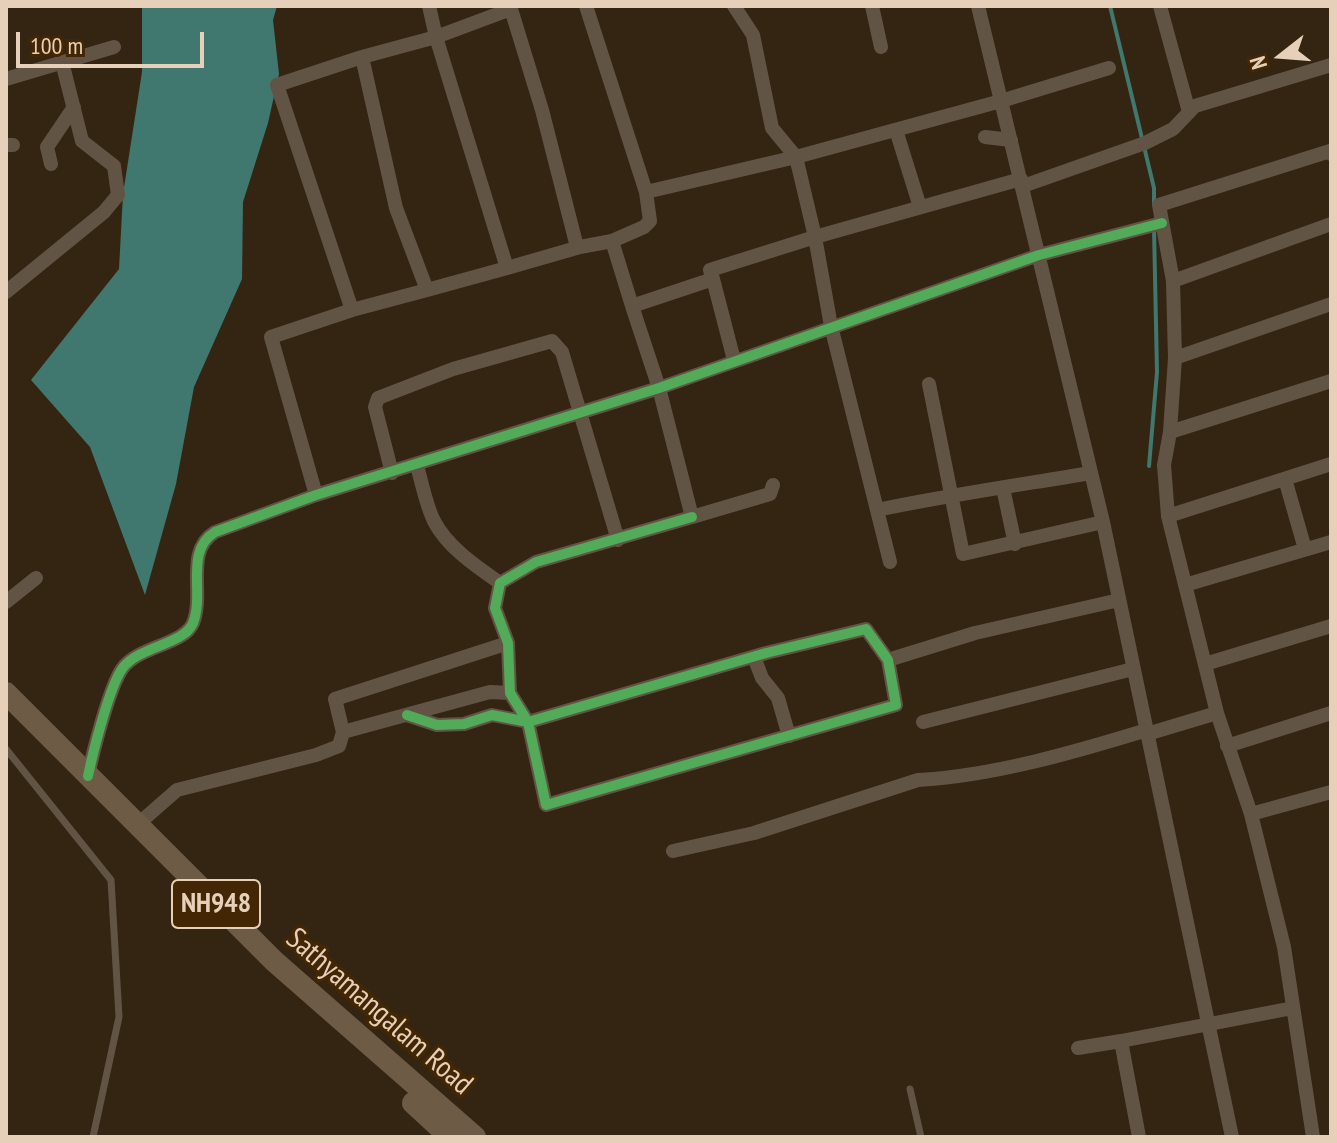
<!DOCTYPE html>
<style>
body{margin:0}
#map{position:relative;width:1337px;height:1143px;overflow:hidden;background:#342512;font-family:"PT Sans Narrow",sans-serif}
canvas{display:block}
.frame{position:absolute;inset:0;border:8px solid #e7d0b9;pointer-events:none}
.north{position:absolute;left:1241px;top:16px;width:80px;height:80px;-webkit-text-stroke:6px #432603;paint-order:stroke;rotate:253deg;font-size:22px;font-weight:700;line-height:32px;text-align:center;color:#e7d0b9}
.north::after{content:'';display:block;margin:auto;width:28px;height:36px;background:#e7d0b9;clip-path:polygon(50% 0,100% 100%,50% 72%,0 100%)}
.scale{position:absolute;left:16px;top:32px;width:188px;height:36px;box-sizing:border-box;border:4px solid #e7d0b9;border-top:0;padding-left:10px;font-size:24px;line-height:28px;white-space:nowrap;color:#e7d0b9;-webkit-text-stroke:6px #432603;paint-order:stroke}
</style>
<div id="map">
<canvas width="1337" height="1143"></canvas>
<div class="frame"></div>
<div class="north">N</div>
<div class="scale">100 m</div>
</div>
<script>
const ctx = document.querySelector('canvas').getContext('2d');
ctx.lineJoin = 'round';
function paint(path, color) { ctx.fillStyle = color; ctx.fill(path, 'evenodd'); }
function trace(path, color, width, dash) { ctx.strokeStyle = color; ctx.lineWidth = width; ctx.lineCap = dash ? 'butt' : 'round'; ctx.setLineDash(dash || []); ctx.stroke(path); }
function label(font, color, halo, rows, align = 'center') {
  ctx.font = font + ' "PT Sans Narrow",sans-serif'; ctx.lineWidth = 7; ctx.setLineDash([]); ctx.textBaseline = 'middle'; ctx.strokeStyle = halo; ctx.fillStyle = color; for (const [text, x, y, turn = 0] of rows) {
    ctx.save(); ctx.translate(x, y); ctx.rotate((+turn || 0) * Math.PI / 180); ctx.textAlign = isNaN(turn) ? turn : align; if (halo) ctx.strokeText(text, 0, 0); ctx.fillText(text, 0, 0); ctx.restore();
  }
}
paint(new Path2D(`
 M142,6h135l-4,14 6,54 -11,49 -25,79 -1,77 -48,108 -18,97 -31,111 -55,-148 -59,-67 88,-111 4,-75 19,-122z`), '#40776f');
trace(new Path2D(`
 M1110,6l44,182v16
 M1149,466l8,-94 -3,-143`), '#40776f', 4);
trace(new Path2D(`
 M6,749l105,131 8,137 -26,120
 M910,1089l11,48`), '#625445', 7);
trace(new Path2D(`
 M586,6l60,186 4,29 -6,6 -32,14
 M872,6l9,41
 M978,6l125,516 129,615
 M1160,6l29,106
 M6,79l108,-32
 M896,130l24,77
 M985,137l26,3
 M6,145h7
 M51,164l-4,-17 27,-40
 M1021,179l-206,58 16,89 46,184c71,-15 142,-25 214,-37
 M1023,186l122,-43 28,-14 22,-23 136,-41
 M646,192l150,-35 -24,-29 -19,-93 -19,-29
 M580,247l-73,21 -71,-231 75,-28 31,101 34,133 4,4 32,-6 20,65
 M713,279l21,81
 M1173,281l158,-57
 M427,290l80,-22
 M6,292l98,-80 14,-17 -4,-29 -32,-25 -20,-79
 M352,310l-75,-225 85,-28 74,-20 -7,-31
 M1175,358l156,-54
 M929,384l34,170 140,-32
 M1170,432l161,-51
 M417,466c5,17 9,39 17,55 13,26 43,46 66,62
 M392,473l-17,-66 3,-9 75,-29 99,-28 10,11 56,188
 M1285,479l20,70
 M773,485l-3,9 -78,23 -33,-129 -27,-82 81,-27 -3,-9 105,-33 -19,-80 205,-56 108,-33
 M1003,488l12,56
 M316,495l-45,-158 81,-27 75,-20 -31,-82 -34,-151
 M877,510l13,52
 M1168,516l163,-52
 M1185,585l146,-43
 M6,602l30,-24
 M754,657l8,21 16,20 11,38
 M888,660l87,-27 144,-33
 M1205,664l126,-38
 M407,715l30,10 27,-1 28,-9 36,7 238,-69 100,-24 22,31 8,45 -350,100 -18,-83 -18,-29 -2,-50 -13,-35 5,-25 36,-21 156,-45
 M923,722l210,-53
 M343,732l147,-40 20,1
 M1147,734l70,-21
 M1227,746l104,-33
 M88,776c5,-24 21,-88 34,-107 16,-23 62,-24 71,-46 12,-30 -9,-72 22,-91l101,-37 343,-107 380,-133 123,-32
 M1251,814l80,-22
 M137,825l40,-35 139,-35 23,-9 4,-14 -8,-33 173,-56
 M673,851l81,-18 164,-53c75,-4 157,-28 229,-50
 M1078,1048l43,-7
 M1139,1137l-18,-96 172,-33
 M1313,1137l-29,-190 -33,-133 -34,-101 -49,-197 -4,-51 6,-33 5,-74 -2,-77 -14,-76 171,-54 1,3`), '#625445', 14);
trace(new Path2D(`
 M6,693l268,268 201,176
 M413,1103l37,34`), '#6e5b46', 22);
trace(new Path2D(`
 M407,715l30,10 27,-1 28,-9 36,7 238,-69 100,-24 22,31 8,45 -350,100 -18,-83 -18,-29 -2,-50 -13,-35 5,-25 36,-21 156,-45
 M88,776c5,-24 21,-88 34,-107 16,-23 62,-24 71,-46 12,-30 -9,-72 22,-91l101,-37 343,-107 380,-133 123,-32`), '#51ab58', 10);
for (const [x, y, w] of [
 [216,904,88]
]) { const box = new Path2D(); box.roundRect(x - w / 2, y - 24, w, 48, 6); ctx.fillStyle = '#432603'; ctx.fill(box); trace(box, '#e7d0b9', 2); }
label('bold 28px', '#e7d0b9', null, [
 ["NH948",216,904]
]);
label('30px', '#e7d0b9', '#432603', [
 ["Sathyamangalam Road",379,1012,41]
]);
</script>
